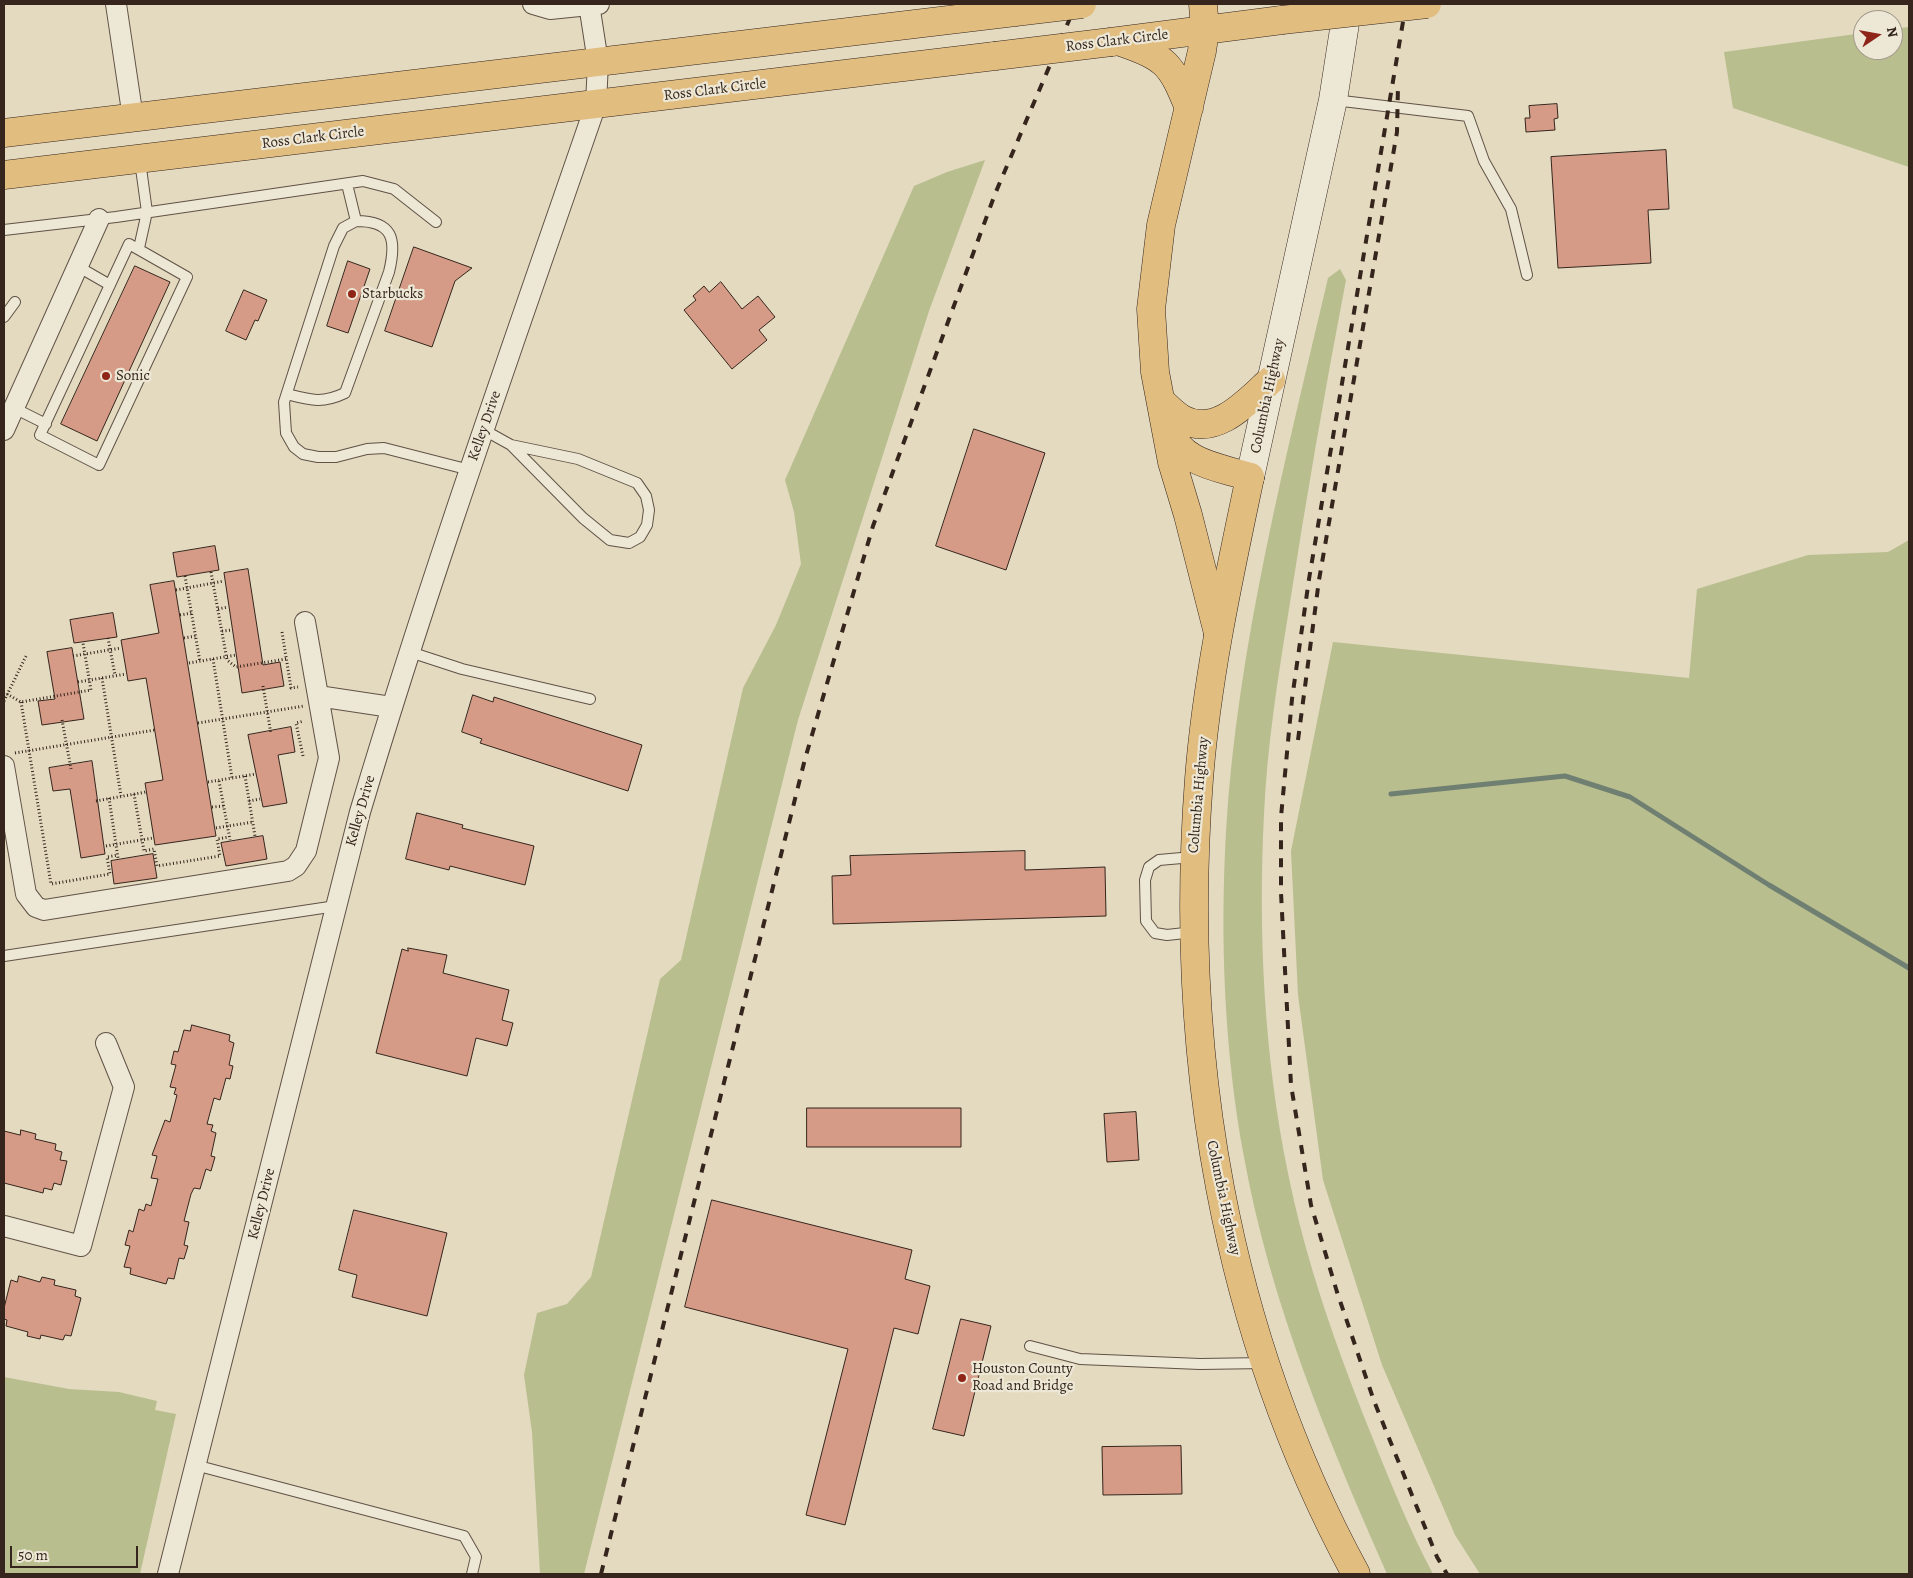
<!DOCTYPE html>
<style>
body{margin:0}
#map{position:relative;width:1913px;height:1578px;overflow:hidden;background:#e3dac0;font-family:Alegreya,serif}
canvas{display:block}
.frame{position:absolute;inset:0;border:5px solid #35251c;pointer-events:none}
.north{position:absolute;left:1853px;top:10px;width:50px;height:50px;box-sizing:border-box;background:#ede7d6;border:1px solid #a3998c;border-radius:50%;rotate:78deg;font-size:14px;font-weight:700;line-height:20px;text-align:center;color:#35251c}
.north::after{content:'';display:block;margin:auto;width:18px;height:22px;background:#8f2418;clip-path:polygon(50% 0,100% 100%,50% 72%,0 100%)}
.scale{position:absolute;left:10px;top:1546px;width:128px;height:22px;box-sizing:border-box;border:2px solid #35251c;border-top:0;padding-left:6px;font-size:15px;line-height:18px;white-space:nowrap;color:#35251c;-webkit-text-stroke:4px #ede7d6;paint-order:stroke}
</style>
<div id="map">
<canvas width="1913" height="1578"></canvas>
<div class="frame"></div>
<div class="north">N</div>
<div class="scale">50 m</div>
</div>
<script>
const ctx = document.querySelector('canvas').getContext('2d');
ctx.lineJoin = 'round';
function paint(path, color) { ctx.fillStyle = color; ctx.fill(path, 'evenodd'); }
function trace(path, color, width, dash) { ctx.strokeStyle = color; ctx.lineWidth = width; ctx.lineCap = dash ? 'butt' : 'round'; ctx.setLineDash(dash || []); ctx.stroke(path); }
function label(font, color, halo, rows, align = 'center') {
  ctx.font = font + ' Alegreya,serif'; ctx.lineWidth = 4.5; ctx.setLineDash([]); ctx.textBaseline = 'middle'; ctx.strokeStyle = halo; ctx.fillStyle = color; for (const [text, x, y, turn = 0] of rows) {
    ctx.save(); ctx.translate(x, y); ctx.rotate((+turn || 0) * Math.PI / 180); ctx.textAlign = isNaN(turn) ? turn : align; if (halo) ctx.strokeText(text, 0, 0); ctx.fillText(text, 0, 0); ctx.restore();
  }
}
paint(new Path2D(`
 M1909,27v140l-176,-59 -9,-56 139,-19v17h30v-21z
 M985,160l-56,151 -131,409 -214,854h-44l-8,-142 -8,-57 13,-62 30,-9 24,-27 69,-298 21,-19 62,-272 33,-63 25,-61 -7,-52 -9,-32 129,-294 33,-14z
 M1340,269l6,11c-21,109 -40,219 -57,329 -11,68 -22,137 -25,205 -6,119 0,242 24,359 18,90 49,176 83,261 19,47 38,95 62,140h-46c-59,-134 -117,-272 -143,-417 -20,-107 -24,-218 -18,-326 11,-184 60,-374 102,-553z
 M1909,540v1034h-429l-25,-39 -73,-170 -59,-185 -25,-185 -7,-144 42,-209 356,36 8,-89 111,-34 80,-3z
 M4,1377l65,12 50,3 38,9 -2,9 21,4 -36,160h-136z`), '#b9be8e');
trace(new Path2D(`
 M1391,794l174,-18 65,21 139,88 140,83`), '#6f7f72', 5);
const building = new Path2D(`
 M1557,104l1,14 -4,1 1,11 -29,2 -1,-14h5l-1,-12z
 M1666,150l3,59 -21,1 3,53 -93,5 -7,-111z
 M414,247l58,21 -17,13 -23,66 -47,-16z
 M348,261l22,8 -22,64 -21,-7z
 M135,266l35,16 -73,159 -36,-17z
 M721,282l21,27 16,-13 17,21 -16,13 8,10 -35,29 -48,-59 12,-10 -3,-4 11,-10 5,6z
 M244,290l23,10 -9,21 -3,-1 -9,20 -20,-9z
 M974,429l71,24 -39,117 -70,-24z
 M215,546l4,24 -42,7 -4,-24z
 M248,569l15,96 17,-3 4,24 -42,7 -18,-120z
 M174,581l42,255 -61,9 -10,-62 18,-3 -17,-102 -18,3 -7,-41 38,-7 -9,-48z
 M113,613l4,24 -43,6 -4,-23z
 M72,648l12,71 -42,6 -4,-24 17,-2 -8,-47z
 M473,695l20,7 1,-5 148,48 -14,46 -148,-48 2,-4 -20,-7z
 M291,727l4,25 -17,3 9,48 -24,4 -15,-72z
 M92,761l13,93 -24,4 -11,-69 -17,2 -4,-23z
 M417,813l46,12 -1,3 72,18 -9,39 -75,-19 -1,4 -43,-11z
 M263,836l4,23 -41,7 -5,-23z
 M1025,851v19l80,-3 1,49 -273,8 -1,-48 19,-1 -1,-19z
 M153,854l4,24 -43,6 -3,-23z
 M408,948l39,7 -4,18 66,17 -7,30 11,3 -6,23 -31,-8 -9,38 -91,-23 26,-104 6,2z
 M192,1025l38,10 -1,6 5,2 -5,22 4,1 -3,13 -4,-1 -6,22 -6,-2 -7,26 6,1 -2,6 5,2 -5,23 4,1 -4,14 -5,-2 -6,20 -6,-1 -3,6 -7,27 5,1 -5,23 4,1 -4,13 -5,-1 -5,21 -6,-1 -2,6 -36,-10 1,-6 -7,-1 6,-21 -5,-1 4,-15 4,2 6,-23 5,2 2,-7 5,2 7,-27 -7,-1 6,-22 -5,-1 13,-35 5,2 7,-27 -3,-1 2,-6 -6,-1 6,-22 -5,-1 3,-13 4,1 6,-22 6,1z
 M807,1108h154v39h-154z
 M1136,1112l3,48 -32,2 -3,-48z
 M21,1130l15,4 -1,5 21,5 -1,6 7,2 -2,8 7,1 -6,24 -7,-2 -2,7 -8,-2 -1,5 -39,-10v-52l16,4z
 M712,1200l200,50 -7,29 25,7 -12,48 -24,-6 -49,197 -39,-10 42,-166 -163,-42z
 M354,1210l93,23 -20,83 -75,-19 5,-22 -18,-5z
 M19,1276l21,6 2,-5 13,3 -1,5 22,5 -1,6 6,2 -10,38 -6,-1 -2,5 -22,-5 -1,4 -13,-3 1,-4 -22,-6 1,-6 -3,-1v-11l7,-28 6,2z
 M961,1319l30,7 -27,110 -31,-7z
 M1181,1446l1,48 -79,1 -1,-48z`);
paint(building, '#d59b86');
trace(building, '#35251c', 1);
const lane = new Path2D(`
 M1334,100l134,16 16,45 27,48 16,66
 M347,184l9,37 -13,7 -9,18 -50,156 2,31 8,14 9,7 15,3h18l31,-8 17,-1 86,22
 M4,230l112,-13 247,-36 31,8 42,33
 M129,244l58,33 -88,188 -59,-30z
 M139,248l8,-36 -7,-51
 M77,266l33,19
 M4,317l11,-15
 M287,394c23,6 35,10 58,-1l44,-121c8,-33 4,-51 -33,-51
 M14,408l32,16
 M484,430l27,15 67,14 59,24 9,13 3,14 -2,15 -7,12 -11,6 -19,-3 -27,-22 -72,-73
 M410,652l52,17 128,30
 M1193,857l-34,3 -10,7 -4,13 1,41 9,12 12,2 27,-3
 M4,956l332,-50
 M1030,1346l50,13 120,5 65,-1
 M195,1465l269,71 12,21 -4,17`);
const street = new Path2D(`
 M116,4l17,114
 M533,4l17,5 49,-5
 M4,430l95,-211
 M318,696l73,11
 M4,766l22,128 10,13 8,3 244,-39 8,-5 10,-15 23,-93 -24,-136
 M4,1226l77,20 43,-159 -18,-44
 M168,1574l192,-762c71,-238 155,-473 236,-708l2,-42 -9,-58`);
const secondary = new Path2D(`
 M1250,477l83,-377 15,-96`);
const primary = new Path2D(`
 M1250,477c-21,100 -43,200 -51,302 -21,274 25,552 157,795`);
const highway = new Path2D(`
 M1203,4l2,26 -3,21 -41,174 -10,84 4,63 17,90 16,53 30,118
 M1111,42l171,-22
 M1121,42c46,16 50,22 68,66
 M4,133l1011,-121
 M4,175l991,-119
 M1161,401c6,6 13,13 21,18 34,19 66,-18 89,-39
 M1167,428c16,37 49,38 83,49`);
trace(lane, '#605245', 12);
trace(street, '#605245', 22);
trace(secondary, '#35251c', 29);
trace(primary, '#35251c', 29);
trace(highway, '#35251c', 29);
trace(new Path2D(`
 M211,572l16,88 9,7 50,-8
 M185,576l15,86
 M176,590l48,-9
 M218,609l10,-2
 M180,615l12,-2
 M222,631l10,-1
 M282,632l9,56 7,-1
 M108,638l7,37
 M184,638l12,-2
 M73,656l48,-8
 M213,659l19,119
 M189,663l47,-8
 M102,678l19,118
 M78,682l48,-8
 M263,686l8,48
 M7,694l14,8 70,-12 -8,-47
 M4,701l23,-47
 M21,702l30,182 59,-10 -3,-17 11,-2
 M62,720l9,49
 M198,723l106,-17
 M15,753l140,-23
 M303,756l-7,-33 8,-2
 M245,776l10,60
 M219,781l11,59
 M208,782l48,-8
 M134,794l10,57 10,-2 3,17 63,-10 -3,-17 12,-2
 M109,798l9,60
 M96,801l50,-9
 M249,801l11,-2
 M212,807l12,-1
 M216,828l37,-6
 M106,846l47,-8`), '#35251c', 3, [1, 2.5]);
trace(lane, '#ede7d6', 10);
trace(street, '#ede7d6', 20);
trace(secondary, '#ede7d6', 28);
trace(primary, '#e2bd80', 28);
trace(highway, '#e2bd80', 28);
trace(new Path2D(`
 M1406,4l-97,575 -17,120 -11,118v76l10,192 20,120 26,87 37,109 63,156 10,17
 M1298,740l21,-160 78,-448 1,-46
 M601,1574l204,-815 68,-233 122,-332 81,-190`), '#35251c', 4, [9, 9]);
const highwayBridge = new Path2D(`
 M1015,12l67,-8
 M1282,20l145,-16
 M995,56l116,-14`);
trace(highwayBridge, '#35251c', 29, []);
trace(highwayBridge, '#e2bd80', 28);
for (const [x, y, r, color] of [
 [352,294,5,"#8f2418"],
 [106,376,5,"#8f2418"],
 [962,1378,5,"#8f2418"]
]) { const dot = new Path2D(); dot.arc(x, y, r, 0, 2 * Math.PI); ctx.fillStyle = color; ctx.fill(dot); trace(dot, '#ede7d6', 2); }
label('15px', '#35251c', '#ede7d6', [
 ["Ross Clark Circle",1117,41,-7],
 ["Ross Clark Circle",715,90,-7],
 ["Ross Clark Circle",313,138,-7],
 ["Columbia Highway",1268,396,-78],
 ["Kelley Drive",485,426,-71],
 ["Columbia Highway",1199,795,-85],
 ["Kelley Drive",361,811,-74],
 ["Columbia Highway",1223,1198,78],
 ["Kelley Drive",262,1204,-76]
]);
label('15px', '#35251c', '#ede7d6', [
 ["Starbucks",362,294],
 ["Sonic",116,376],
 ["Houston County",972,1369],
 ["Road and Bridge",972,1386]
], 'left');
</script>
